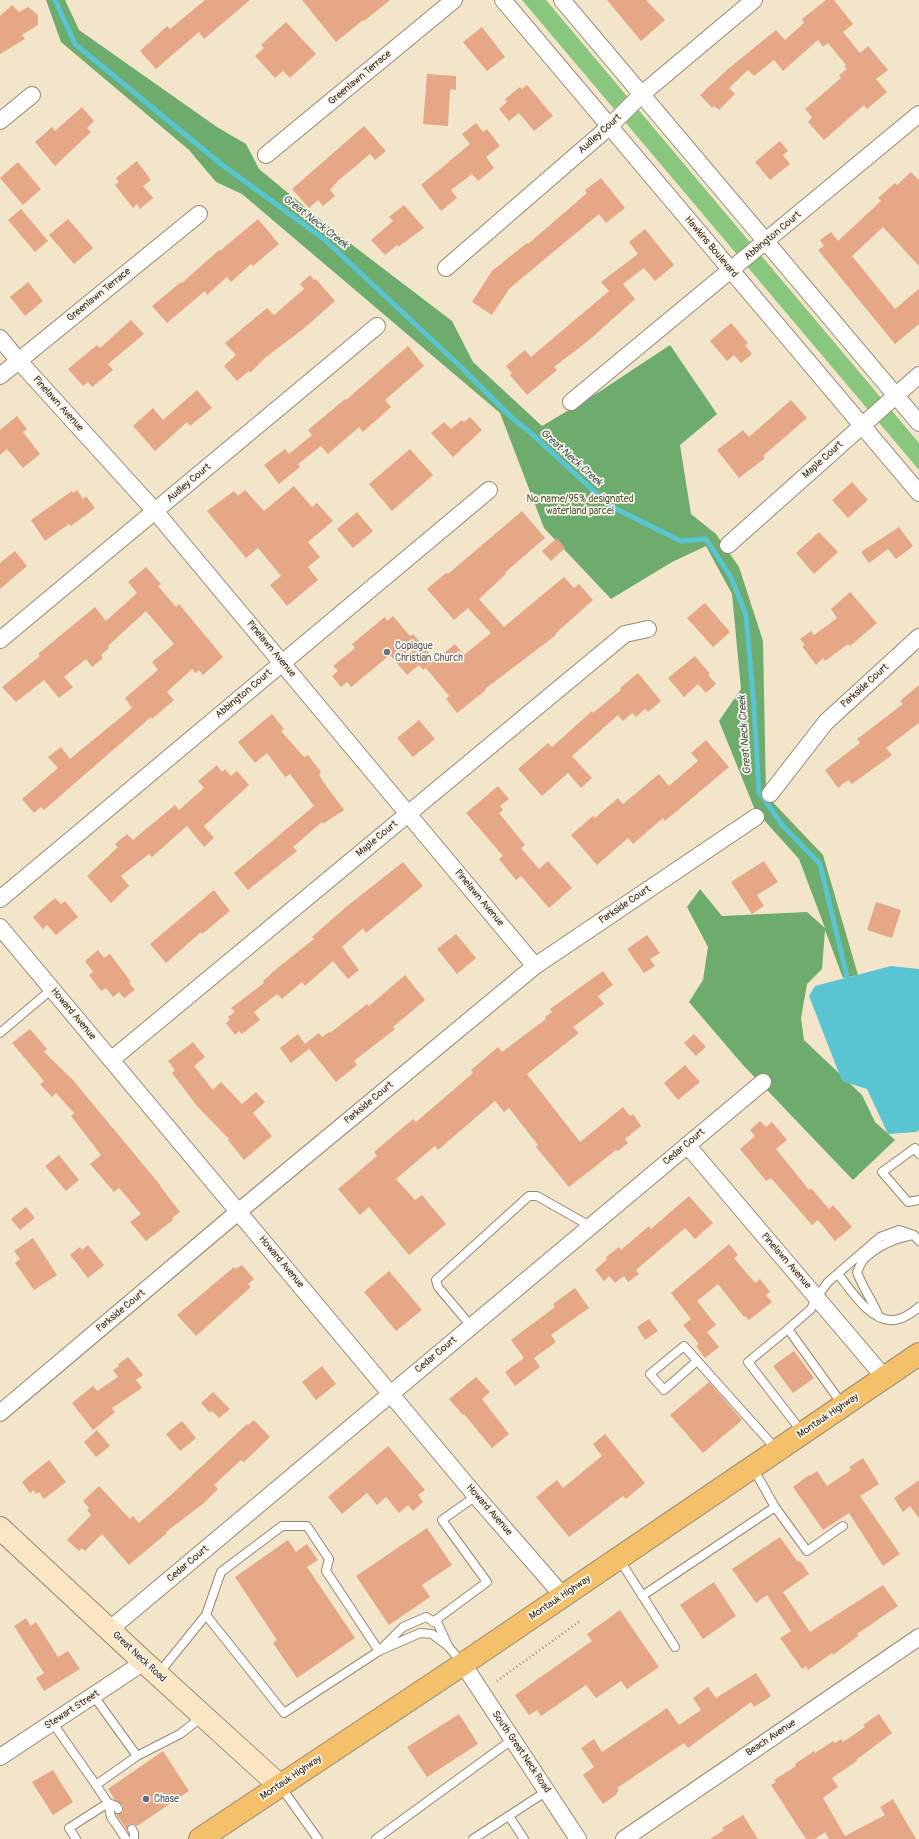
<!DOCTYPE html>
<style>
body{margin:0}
canvas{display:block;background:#f2e5ca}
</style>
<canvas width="919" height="1839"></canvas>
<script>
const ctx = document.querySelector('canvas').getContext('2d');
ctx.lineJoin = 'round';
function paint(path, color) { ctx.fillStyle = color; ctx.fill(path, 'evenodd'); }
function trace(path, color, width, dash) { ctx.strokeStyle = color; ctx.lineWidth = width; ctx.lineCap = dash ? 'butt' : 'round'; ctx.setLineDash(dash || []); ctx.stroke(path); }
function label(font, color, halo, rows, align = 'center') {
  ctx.font = font + ' Pangolin,sans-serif'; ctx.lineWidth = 3.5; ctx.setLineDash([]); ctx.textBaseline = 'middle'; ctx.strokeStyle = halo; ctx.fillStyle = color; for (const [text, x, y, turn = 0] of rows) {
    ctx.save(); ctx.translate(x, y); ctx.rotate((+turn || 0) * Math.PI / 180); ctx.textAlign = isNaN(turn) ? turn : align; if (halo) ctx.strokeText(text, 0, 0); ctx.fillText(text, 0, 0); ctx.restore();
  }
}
paint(new Path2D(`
 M522,0h24l373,443v27z`), '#89c77e');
paint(new Path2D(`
 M46,0h19l14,30 138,97 29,17 13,25 75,62 118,90 21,41 69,64 57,-34 71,-47 47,69 -37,31 11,69 25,20 23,33 24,74 3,154 57,60 35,120 -15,3 -18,-48 -3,39 -15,15 -6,34 3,22 58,55 13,27 20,18 -42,40 -110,-115 -54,-63 14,-22 5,-33 -21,-40 13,-18 22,27 85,-4 18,16 -26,-69 -44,-49 -36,-89 22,-32 -9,-95 -26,-48 -34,16 -61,37 -67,-71 -44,-115 -258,-219 -26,-12 -27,-32 -128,-108z`), '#6eac6d');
paint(new Path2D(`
 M891,966l28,3v161l-3,2 -28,2 -21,-45 -25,-8 -33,-85 6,-10z`), '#59c5d2');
trace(new Path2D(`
 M55,0l20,44 146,120 103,75 135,126 51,51 22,18 78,72 71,35 25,-2 25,38 15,38 8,92 5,85 24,34 37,38 27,113 4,5`), '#59c5d2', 5);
paint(new Path2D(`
 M205,0h45l-46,39 -5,-7 -43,37 -16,-18 27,-25 3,3z
 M302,0h88l-26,21 -1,-1 -27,22z
 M607,0h39l19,20 -24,21z
 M826,0h8l19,24 -10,8 17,21 8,-7 20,24 -12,9 11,13 -20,17 -3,-4 -40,35 -16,-18 4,-5 -7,-8 36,-31 -2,-3 8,-6 -3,-3 2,-1 -18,-22 -5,4 -5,-7 -35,31 -9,-11 -20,16 -6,-6 -19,18 6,6 -16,16 -5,-4 -2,2 -12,-13 28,-26 48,-39 9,10 19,-17 -2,-4z
 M12,5l7,7 9,-5 10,8v10l-16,10 3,4 -25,15v-38z
 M286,22l30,32 -26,24 -7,-7 -8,7 -20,-22 9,-8 -3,-3z
 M482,27l23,30 -18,14 -24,-29z
 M427,74l29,2v14l-6,-1 -2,37 -25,-2z
 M527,85l26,31 -19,15 -15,-18 -10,8 -10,-12 8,-7 -2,-3 15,-12 2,2z
 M82,107l12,14 -7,7 4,4 -36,34 -20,-24 17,-15 3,4z
 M476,123l7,9 4,-3 13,17 -14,11 8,11 -16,13 -6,-7 -21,16 6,8 -16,13 -20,-26 49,-41 -8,-10z
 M364,126l22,25 -11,9 -5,-6 -31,26 -9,10 5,6 -12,10 -5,-6 -9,8 -17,-19z
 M780,141l8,10 -5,4 7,9 -20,16 -15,-18z
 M137,161l14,19 -8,6 10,12 -13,11 -3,-5 -4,4 -18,-23 4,-3 -3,-4z
 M18,162l23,27 -18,16 -23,-27z
 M911,172l8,8v86l-36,-39 -31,29 43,53 24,-20v35l-24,20 -77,-94 6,-4 -4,-6 11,-8 7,9 43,-40 -3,-3 17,-15 2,2z
 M601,178l24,30 -19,15 -7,-9 -89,74 -18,27 -20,-13 20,-31 35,-28 1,1 59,-51 -2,-3z
 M404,205l20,23 -26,19 -1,-2 -12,10 -14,-15 22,-19 -4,-4z
 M21,209l27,32 -13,11 -27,-32z
 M68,219l25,29 -19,16 -25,-29z
 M258,219l21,25 -26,22 -2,-2 -20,18 -4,-5 -20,18 -2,-4 -38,32 -15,-17 29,-24 1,1 37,-33 1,1z
 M645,229l29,36 -19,16 -11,-13 -21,16 12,15 -47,42 -34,26 3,3 -30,25 -17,-20 2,-2 -6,-7 19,-16 6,7 78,-66 -8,-9 37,-28 -9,-12z
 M310,275l4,5 2,-1 19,22 -33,29 -36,27 -16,16 -1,-2 -12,10 -13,-15 12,-11 -11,-12 42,-35 7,7 30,-26 -4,-5z
 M28,282l15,19 -18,15 -15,-19z
 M131,320l13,14 -36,30 5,6 -21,17 -4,-5 -5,4 -15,-17 29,-24 3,3z
 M731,323l17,20 -3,2 7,9 -11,9 -7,-8 -7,6 -17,-20z
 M408,346l16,20 -39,34 6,7 -28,25 -4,-5 -31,27 -7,-8 -23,18 2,3 -21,17 -15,-19 21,-16 4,5 23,-19 -4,-5 37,-31 1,1z
 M197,390l15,18 -22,18 -3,-4 -32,29 -22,-25 20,-18 10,12z
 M791,400l16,18 -44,38 2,2 -26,20 -22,-28 26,-20 6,7z
 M17,416l10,13 -4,3 17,22 -17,14 -16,-19 -7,6v-25z
 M470,417l12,13 -29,27 -22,-24 13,-11 7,7 11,-9 2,2z
 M410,449l23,26 -41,36 -23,-27z
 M852,482l16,18 -20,18 -16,-18z
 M294,486l18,21 5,-4 16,18 -25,21 12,15 -12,10 10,13 -31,26 -17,-21 11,-9 -23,-28 -12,10 -39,-47 27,-20 4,5 7,-6 19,21z
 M77,490l6,9 3,-3 9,12 -24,18 -2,-2 -24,17 -14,-21 41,-29 1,2z
 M522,511l23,27 -36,31 -4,4 1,1 -27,25 25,28 60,-50 10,11 5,-4 14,16 -38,34 1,1 -71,54 1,1 -29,23 -11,-14 3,-3 -23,-28 29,-24 9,11 27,-22 -23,-25 -14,12 -27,-31 19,-16 2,1z
 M357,512l16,19 -20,17 -16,-19z
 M899,527l14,19 -17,13 -8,-10 -19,14 -8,-11z
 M819,532l19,20 -24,22 -18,-21z
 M557,538l8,10 -14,13 -9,-10z
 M15,551l12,15 -27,23v-26z
 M146,567l15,17 -3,2 18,21 3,-3 44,53 -20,18 -4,-5 -3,3 -4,-4 -25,23 7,8 -22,19 -1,-2 -107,93 -3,-3 -7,6 -12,-14 36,-31 -10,-11 13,-10 9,12 62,-51 -7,-10 33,-28 -6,-8 22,-18 -28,-33 -38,35 1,2 -8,7 2,3 -11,9 -6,-8 -22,18 9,10 -14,11 -15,-18 -28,22 -14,-15 38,-31 -2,-2 57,-47 11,14 31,-28 -9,-11z
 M850,592l27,31 -27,23 -2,-2 -23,17 -2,-3 -7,7 -14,-19 3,-1 -5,-6 11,-8 3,4 23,-17 -6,-9z
 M705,603l25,29 -17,15 -26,-29z
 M393,616l17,20 3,-2 22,26 -12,10 -4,-5 -12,10 -17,-20 -39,32 -4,-5 -6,5 -9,-11 6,-5 -5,-5 22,-18 -3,-4 33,-27 2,4z
 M695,656l15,18 -2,1 8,9 -10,9 -8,-9 -14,13 -16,-19z
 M638,673l23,28 -13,11 -3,-3 -9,8 -4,-4 -9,8 -5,-6 -46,41 20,22 -11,10 -13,-15 -26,23 -24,-27 30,-26 4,4 40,-36 1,2 28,-23 -1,-2z
 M919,685v38l-33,25 6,7 -40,29 -4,-4 -10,8 -13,-18 35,-27 -3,-4 46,-35 -3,-3z
 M272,714l12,15 -3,2 23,26 4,-2 13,17 -2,2 3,6 22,30 -21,14 -1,-2 -29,25 4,4 -49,39 -14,-17 80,-67 -24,-32 -5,3 -18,-24 -12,10 -17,-21z
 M419,720l16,19 -22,18 -16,-19z
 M706,740l23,27 -64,54 -2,-3 -30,26 -5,-6 -31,27 -26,-30 22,-19 2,2 23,-20 5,6 36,-30 10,12 29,-25 -7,-8z
 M217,765l5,7 3,-3 6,7 6,-5 12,14 -45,41 10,12 -10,9 -17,-21 -35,31 -3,-3 -28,22 8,10 -18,17 -24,-27 31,-29 -3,-3 12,-10 6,6 42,-35 4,5 25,-22 -6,-7z
 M498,786l11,13 -9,7 3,4 -4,3 26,32 -4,3 18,21 9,-8 24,27 -23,20 -28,-32 -5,4 -17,-21 4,-3 -37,-43z
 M764,861l14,21 -21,13 7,11 -12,8 -21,-32z
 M403,862l20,24 -57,47 -3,-5 -21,19 17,23 -11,9 -15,-18 -28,25 -3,-4 -20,17 -5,-5 -23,18 6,8 -18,14 -3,-3 -4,4 -9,-12 4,-3 -2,-3 7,-5 -4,-4 33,-25 -1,-2 12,-11 39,-31 -2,-2 34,-30z
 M214,890l16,21 -28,23 -1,-2 -35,31 -16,-19z
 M55,898l6,6 4,-3 13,16 -22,18 -9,-10 -4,4 -10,-12z
 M876,902l25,8 -9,28 -25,-8z
 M456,934l20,24 -19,16 -20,-25z
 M647,935l13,18 -10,6 5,7 -11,7 -17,-24z
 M98,950l6,8 6,-4 21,28 -2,1 6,7 -11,8 -5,-6 -6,5 -7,-9 -5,3 -12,-16 4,-3 -8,-11z
 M603,971l10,14 -15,11 6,8 -31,23 6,6 -52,41 53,68 43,-35 7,9 3,-2 8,12 -16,13 3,4 -10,8 -2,-1 -47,37 -33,-40 2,-2 -29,-37 -5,4 -9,-11 -57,49 -3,-4 -39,33 19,21 7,-5 24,29 -37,31 -40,-48 -9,8 -22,-26 39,-33 -3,-4 39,-33 3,3 57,-49 -2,-3 27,-23 4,5 44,-33 -1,-2 7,-5 -2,-3z
 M405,975l20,25 -32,27 2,2 -41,32 3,4 -21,17 -28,-35 1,2 -18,14 -11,-15 18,-14 7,10 14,-11 3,4 7,-5 1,1 37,-29 2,2z
 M30,1029l17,20 -3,3 28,27 89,107h-1l20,26 -8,6 1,2 -27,21 -16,-19 11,-8 -22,-26 -5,4 -24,-28 11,-9 -30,-39 3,-3 -18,-20 -4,4 -12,-13 4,-3 -32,-38z
 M694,1034l12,13 -10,9 -12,-13z
 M193,1042l12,15 -11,9 19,24 8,-8 21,22 14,-12 9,10 -12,11 19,23 -28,24 -16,-20 1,-1 -32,-33 -25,-33 3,-3 -7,-9z
 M685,1065l15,17 -22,18 -14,-17z
 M760,1121l6,6 6,-5 15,18 -11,9 33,41 2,-2 18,21 4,-4 19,22 -17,14 -17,-21 -6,5 -41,-47 -5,3 -26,-32 15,-13 -5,-6z
 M59,1155l20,25 -13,11 -21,-25z
 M689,1196l24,27 -18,16 -10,-11 -49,42 3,4 -11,8 -4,-6 -9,7 -6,-7 -5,5 -9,-11 12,-11 -1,-2 13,-10 2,3 28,-24 2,3z
 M26,1207l9,11 -15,12 -9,-11z
 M33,1238l24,37 -23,15 -19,-27 5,-4 -6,-8z
 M729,1244l9,11 -4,3 21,25 5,-4 10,13 -4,3 6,7 -23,18 -4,-4 -1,1 -26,-33 -21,17 19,24 -9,7 12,15 -14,11 -9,-12 3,-2 -16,-19 8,-6 -20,-26z
 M88,1245l16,20 -16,13 -18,-23 10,-8 2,3z
 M242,1265l12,14 -6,5 3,3 -55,49 -19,-21 57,-48 2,2z
 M389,1271l33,39 -26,21 -32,-39z
 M575,1288l14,20 -38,27 5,7 -22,16 6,9 -25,19 -10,-14 19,-14 -13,-18 44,-33 -2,-3z
 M649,1319l9,12 -13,9 -8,-13z
 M794,1351l20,27 -21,15 -20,-27z
 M128,1357l15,18 -7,5 6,8 -30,20 3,4 -22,18 -21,-27 21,-17 4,5 21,-14 -5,-7 6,-4 -1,-2z
 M322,1366l14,18 -20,16 -14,-18z
 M476,1377l14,15 -8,7 27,35 -17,14 -28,-34 -1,1 -14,-16z
 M709,1382l33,38 -39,33 -33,-38z
 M213,1392l17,17 -11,9 -7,-7 -2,2 -9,-10z
 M254,1420l16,17 -26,25 -3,-2 -27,25 4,4 -14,14 -38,29 1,1 -38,32 -27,-31 -17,17 -3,-3 -3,3 -12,-11 24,-25 -4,-5 2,-2 -6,-7 16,-15 31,33 3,-3 6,7 33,-29 75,-70 1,1z
 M182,1421l14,17 -16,13 -14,-17z
 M97,1430l13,16 -14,11 -12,-15z
 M605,1434l40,49 -19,16 -3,-3 -54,41 -33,-40 21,-17 6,8 39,-32 -9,-12z
 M388,1446l37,44 -7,5 5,7 -10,9 -5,-6 -9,8 -13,-16 -9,8 -10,-12 -25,21 -14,-17z
 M863,1458l16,26 -19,12 40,58 -17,12 -34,-53 -26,17 -30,-43 16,-12 1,1 7,-5 10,15 24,-16 -2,-3z
 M49,1460l17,22 -22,17 -5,-7 -3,2 -2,-4 -4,3 -8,-11z
 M919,1480v38l-9,-12 -7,6 -9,-14z
 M427,1528l25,37 -30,20 8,12 -41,28 -33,-49z
 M780,1537l17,24 4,1 8,12 -26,18 27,40 73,-47 15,21 -41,28 1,2 -25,19 -1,-2 -24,17 -2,-4 -4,3 -22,-31 11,-7 -24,-36 -11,8 -24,-34z
 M288,1540l8,12 11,-8 11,16 -11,7 48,71 -58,40 -24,-35 4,-3 -42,-63z
 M714,1582l22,34 -33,23 -23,-34z
 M620,1610l39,57 -32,22 -6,-8 -25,17 -10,-13 -45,31 -4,-6 -8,5 -14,-20 77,-54 -5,-7z
 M26,1618l5,8 5,-4 22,35 10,-6 12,18 -36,22 -8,-13 8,-5 -30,-47z
 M756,1673l15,23 -4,3 -13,8 -3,-5 -63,46 -4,-5 -67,45 2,3 -3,2 1,1 -14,10 -20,-29 11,-8 -13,-19 13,-9 8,13 65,-44 12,17 22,-15 -8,-12 15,-11 8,11z
 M459,1714l19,30 -51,33 -20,-30z
 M879,1714l13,19 -36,27 1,1 -25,17 6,9 -15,11 22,38 40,-21 -5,-8 13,-8 23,40h-87l-4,-7 -10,7h-9l-35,-54 5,-3 -2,-2 22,-14 -1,-2 19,-13 1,2 18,-12 2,2 6,-4 2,3 22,-15 -2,-2z
 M163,1751l26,40 -52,35 -4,-2h-4l-2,6 -11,-16 7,-2v-6l-8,-6 -7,-11z
 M53,1770l20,32 -20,13 -21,-33z
 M743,1815l15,24h-48l14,-9 -2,-2z`), '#e5a785');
const lane = new Path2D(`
 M0,1033l52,-44
 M919,1154l-4,-6 -33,24 26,30 11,-2
 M838,1274c12,15 33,49 56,46 10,-1 18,-7 25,-13
 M879,1317c-6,-16 -16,-28 -22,-45 2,-4 4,-10 8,-14 13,-12 31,-20 48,-23
 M471,1326l-33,-39 -2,-7 93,-84h8l53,30
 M788,1329l-40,33 54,70
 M697,1361l-33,29 -14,-16 34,-28 93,104
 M842,1404l-54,-75 23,-20 6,-12 11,-15 52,-45 19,-7 15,5 5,6
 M753,1468l22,39 32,44 36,-25
 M619,1559l56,88
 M642,1596l133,-89
 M206,1615l78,98 95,-62 41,-18 12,1 16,12 15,18
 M433,1622l54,-40 -45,-62 34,-24
 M159,1673l47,-58 15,-43 61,-46h25l22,33 -3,12 53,80 24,-24 23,-10 12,7 10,22
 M93,1695l44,61
 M52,1722l44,63 41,-29 43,-22 22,-17
 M96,1785l12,18 3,14 15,22
 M281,1787l37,52
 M108,1803l8,3 2,3
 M509,1816l15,23
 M132,1829l2,4v6
 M76,1839l-7,-11 39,-25
 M376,1839l137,-100
 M473,1839l74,-48`);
const street = new Path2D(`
 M503,0l416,493
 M562,0l357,423
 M0,121l32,-26
 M266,155l188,-155
 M446,268l164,-142 32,-32 112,-94
 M0,338l18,22 137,151 380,455
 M0,376l199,-162
 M571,402l348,-288
 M728,545l191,-170
 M0,640l377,-314
 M770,794l56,-72 93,-85
 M0,899l489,-409
 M0,927l476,569 87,100
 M111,1060l514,-426 23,-5
 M687,1145l197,232
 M0,1413l238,-201 297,-246 221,-149
 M109,1630l654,-548
 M463,1664l115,175
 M0,1757l144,-95
 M624,1839l295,-202`);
const secondary = new Path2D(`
 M0,1528l144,134 135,123`);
const primary = new Path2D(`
 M200,1839l263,-175 456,-310`);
trace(lane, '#968874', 10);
trace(street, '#968874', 18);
trace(secondary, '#968874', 24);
trace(primary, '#968874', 24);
trace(new Path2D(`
 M497,1681l83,-60`), '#968874', 2.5, [1, 3]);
trace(lane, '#fff', 8);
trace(street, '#fff', 16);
trace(secondary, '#fbe6c3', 22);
trace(primary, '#f4c16a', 22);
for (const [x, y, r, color] of [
 [387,652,4,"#6b7280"],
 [146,1799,4,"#5c6f8a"]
]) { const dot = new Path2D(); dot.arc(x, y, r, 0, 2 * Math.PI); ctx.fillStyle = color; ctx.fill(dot); trace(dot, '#fbf7ec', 1.5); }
label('10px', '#3b2a1e', '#fbf7ec', [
 ["Greenlawn Terrace",360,78,-40],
 ["Audley Court",600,134,-42],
 ["Abbington Court",773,236,-40],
 ["Hawkins Boulevard",711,247,50],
 ["Greenlawn Terrace",99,295,-39],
 ["Pinelawn Avenue",58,404,48],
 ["Maple Court",823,460,-42],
 ["Audley Court",189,483,-40],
 ["Pinelawn Avenue",271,649,50],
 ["Parkside Court",865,686,-42],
 ["Abbington Court",244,694,-40],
 ["Maple Court",377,839,-40],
 ["Pinelawn Avenue",479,898,50],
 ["Parkside Court",625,905,-34],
 ["Howard Avenue",73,1014,50],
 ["Parkside Court",369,1103,-40],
 ["Cedar Court",684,1147,-40],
 ["Pinelawn Avenue",786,1261,49],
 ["Howard Avenue",281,1262,50],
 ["Parkside Court",121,1311,-40],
 ["Cedar Court",436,1355,-40],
 ["Montauk Highway",828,1416,-34],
 ["Howard Avenue",489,1510,49],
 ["Cedar Court",188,1564,-40],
 ["Montauk Highway",560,1598,-34],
 ["Great Neck Road",139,1657,43],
 ["Stewart Street",72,1710,-33],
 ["Beach Avenue",771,1738,-34],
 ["South Great Neck Road",521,1752,56],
 ["Montauk Highway",291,1778,-34]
]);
label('10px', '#52593b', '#fbf7ec', [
 ["No name/95% designated",580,499],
 ["waterland parcel",580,511]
]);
label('10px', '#5b616d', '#fbf7ec', [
 ["Copiague",395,646],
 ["Christian Church",395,658]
], 'left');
label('10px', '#4e5e75', '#fbf7ec', [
 ["Chase",154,1799]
], 'left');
label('italic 11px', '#445854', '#fbf7ec', [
 ["Great Neck Creek",315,222,38],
 ["Great Neck Creek",571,458,42],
 ["Great Neck Creek",745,735,-94]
]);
</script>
